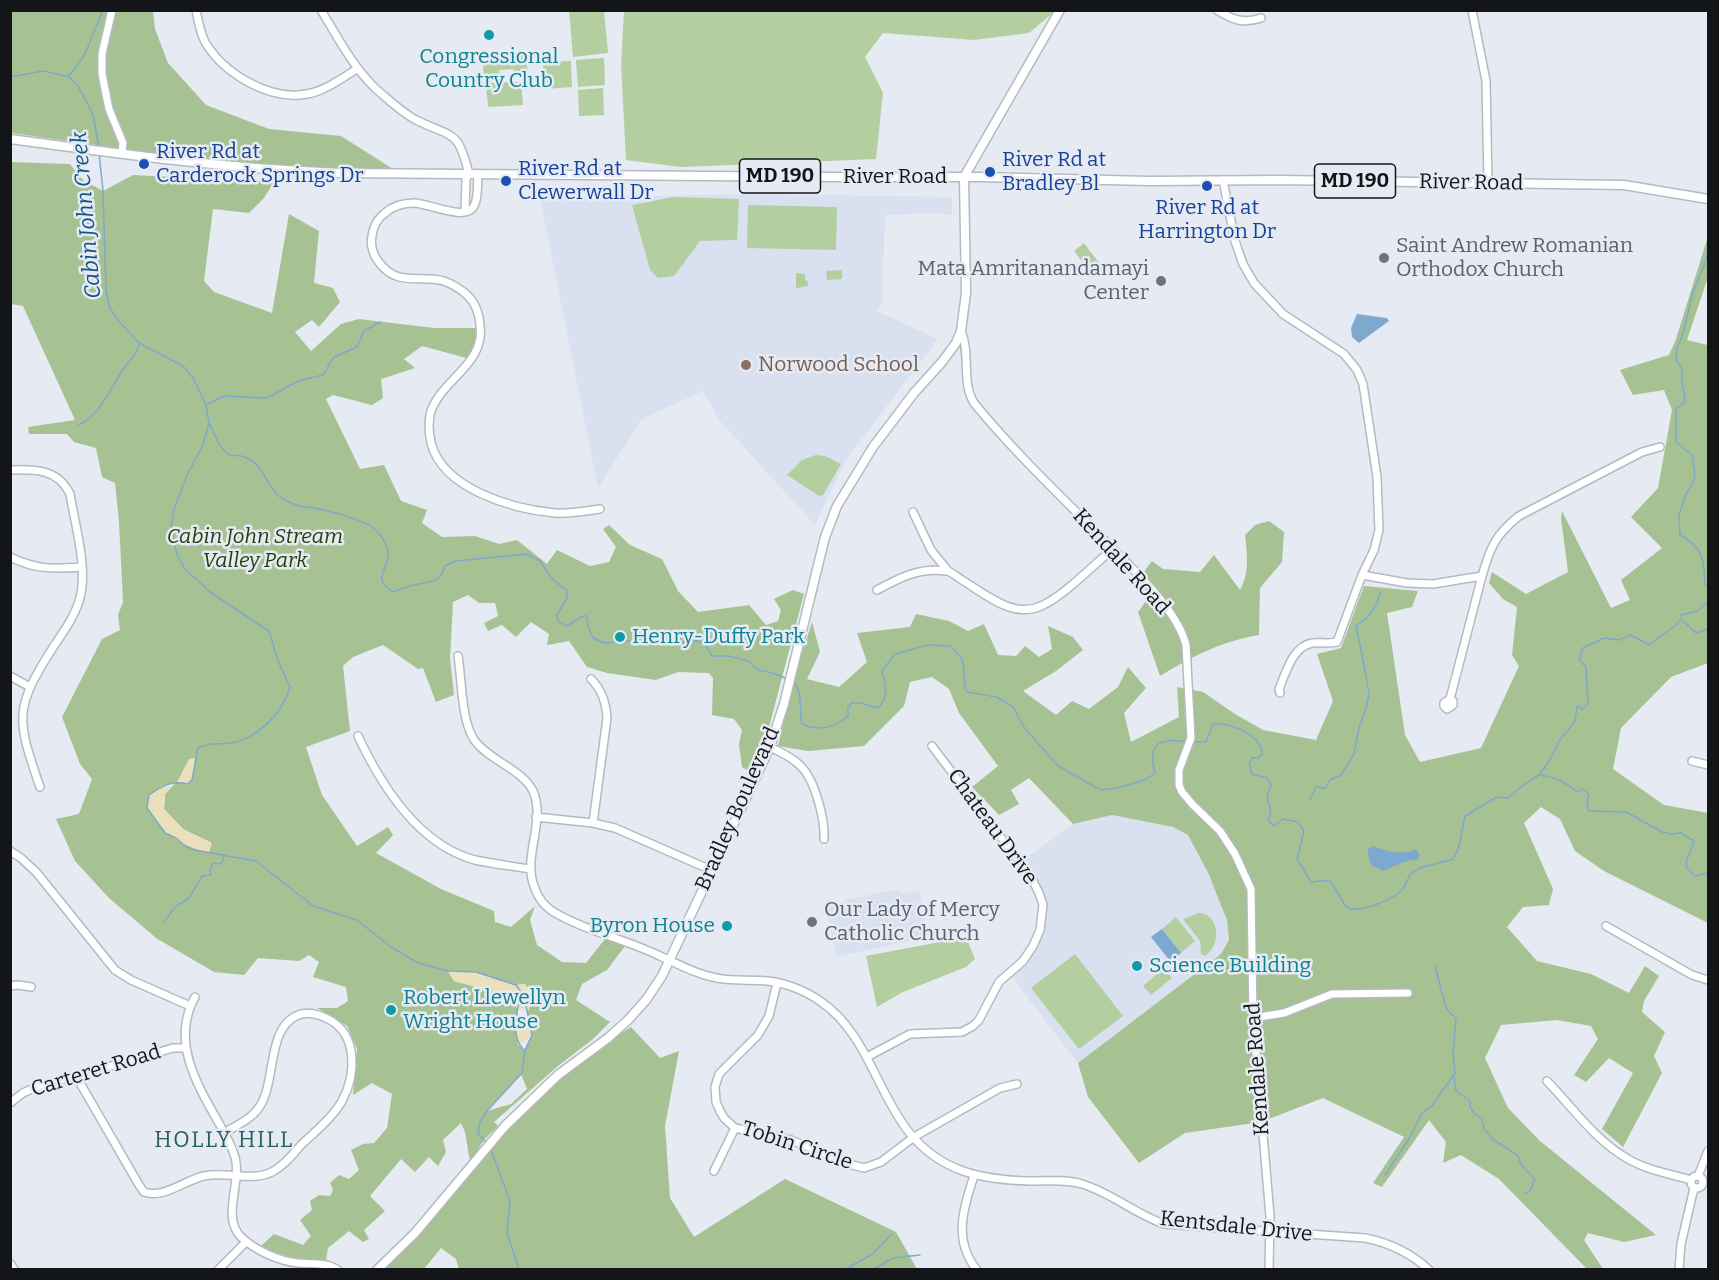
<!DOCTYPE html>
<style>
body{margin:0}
#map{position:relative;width:1719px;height:1280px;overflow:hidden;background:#e6eaf3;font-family:Bitter,serif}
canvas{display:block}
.frame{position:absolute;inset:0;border:12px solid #141518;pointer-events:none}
</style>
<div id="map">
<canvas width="1719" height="1280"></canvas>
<div class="frame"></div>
</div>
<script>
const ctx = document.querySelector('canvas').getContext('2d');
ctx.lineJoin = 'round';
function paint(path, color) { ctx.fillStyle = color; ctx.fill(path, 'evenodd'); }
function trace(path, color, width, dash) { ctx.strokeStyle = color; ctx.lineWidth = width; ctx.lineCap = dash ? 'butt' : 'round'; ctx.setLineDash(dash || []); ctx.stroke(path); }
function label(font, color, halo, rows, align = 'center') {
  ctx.font = font + ' Bitter,serif'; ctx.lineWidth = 5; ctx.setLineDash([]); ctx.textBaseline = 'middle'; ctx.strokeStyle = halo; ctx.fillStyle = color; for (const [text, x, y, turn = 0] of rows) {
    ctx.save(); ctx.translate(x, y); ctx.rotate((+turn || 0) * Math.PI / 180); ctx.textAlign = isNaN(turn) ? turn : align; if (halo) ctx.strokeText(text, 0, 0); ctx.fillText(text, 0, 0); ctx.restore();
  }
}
paint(new Path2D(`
 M758,194l194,3v18l-13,-2 -54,2 -3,87 -5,9 61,28 -93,122 -30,64 -95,-104 -17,-30 -61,28 -44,69 -58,-290z
 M1112,815l61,12 15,8 32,64 7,21 2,20 -8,14 -143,109 -52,-67 -16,-24 13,-11 17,-31 3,-23 -22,-45 52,-38z
 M899,889l1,5 19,-3 9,46 -92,20 -10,-51 19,-4v-2z`), '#d9e0f0');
paint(new Path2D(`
 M569,11h35l4,42 -35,4z
 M624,11h431l-26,22 -55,7 -91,-7 -18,24 18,36 -7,66 -195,8 -55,-7 -5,-96z
 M526,53l2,23h-14l-1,-7 -14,1v7l-15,2 -2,-23z
 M604,58l1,27 -27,2 -2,-27z
 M571,61l1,26 -27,2 -2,-27z
 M521,82l2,23 -35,2 -2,-24z
 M603,88l1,27 -25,1 -1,-26z
 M673,197l66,2 -2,41 -37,1 -26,35 -16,2 -8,-8 -18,-65z
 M748,205l89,2 -1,43 -89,-2z
 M1084,243l16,21 -10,8 -16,-21z
 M842,270v9l-15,1 -1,-9z
 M796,273l9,1v5l3,3v4l-12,2z
 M816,455l9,1 16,8 -18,31 -4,1 -32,-21 15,-15z
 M1198,913c22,0 24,33 7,43l-4,-2 -1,-13 -17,-22z
 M1176,917l19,24 -14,12 -19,-24z
 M966,937l9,22 -9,8 -63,25 -26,15 -11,-51z
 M1075,954l48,62 -44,33 -48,-61z
 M1164,968l8,10 -21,17 -8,-9z`), '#b3cfa0');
paint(new Path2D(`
 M11,11h142l2,18 13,34 38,42 63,24 72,7 52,33 -53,4 -218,-20 -11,-6 -100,-14z
 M11,162l59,2 13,16 20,11 30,-16 141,7 -10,16 -15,15 -36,-4 -9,72 10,11 58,21 17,-99 30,17 -5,52 19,5 7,14 -21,25 -7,-7 -17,12 16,19 30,-27 18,-5 75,9h41l2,14 -7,17 -48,-13 -18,13 11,9 -34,11 2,19 -11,7 -39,-10 -7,4 34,70 24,-4 17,36 26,9 -5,13 20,14 33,-1 24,8 18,-4 30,24 10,-14 33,16 19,-4 7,-15 -13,-18 6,-4 21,20 32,14 16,32 20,21 51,-7 17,20 12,-4 3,-11 -7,-11 19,-9 11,4 -40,152 -14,26 -8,-5 -3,-23 3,-14 -8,-11 -22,-4 1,-37 -4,-5 -31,-1 -22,8 -49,-7 -20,-6 -18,-26 -22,4 2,-11 -18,-12 -15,15 -14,-12 -14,6 -4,-8 14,-7 -3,-13h-16l-11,-8 -15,7 -3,57 4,36 -18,7 -13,-34 -5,1 -35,-24 -30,12 -10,9 7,65 -44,16 16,48 35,51 31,-19 5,8 -17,18 65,36 53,22 1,11 16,5 24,-21 -5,14 7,25 25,17 24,1 19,-24 20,7 -18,24 -25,14 -6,16 34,22 -17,17 -35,27 -64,56 4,4 -14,14 -14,22 -5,-30 -4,-9 -18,17 3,12 -8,14 -9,-9 -14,15 -14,-13 -31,37 15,15 -21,19 5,9 -6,3 -14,-11 -21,17 -2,12c-24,0 -44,-3 -65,-14l13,-12 29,11 8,-9 -11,-16 12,-10 -2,-9 9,-6 11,1 3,-6 -3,-7 9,-8 10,4 10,-9 -8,-20 12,-6 11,-1 13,-15 5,-34 -20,-11 -19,12 4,-46 -10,-23 -30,-18h20l11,-7 -2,-14 -33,-10 6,-15 -10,-7 -10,6 -41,-3 -14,17 -30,-3 -58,-34 -47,-40 -34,-37 -19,-42 23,-5 13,-35 -12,-15 -18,-47 40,-78 18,-9 -2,-15 5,-13 -4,-80 -4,-39 -13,-6 -6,-29 -22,-6 -7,-8h-38l-1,-7 47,-7 -52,-114 -12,-2 -1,-58 2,-1 -1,-6zM176,782l-11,12 -1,15 19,20 29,14 -28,2 -8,-7 -11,-5 -3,-47zM448,971l28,1 40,13 9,-1 9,13 -6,14v11l4,13 -7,15 -7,-5 -2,-13 2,-23 -12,-14 -52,-14zM521,1074l6,15 -16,15 -24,7z
 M1708,236v41l-21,63 21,5v318l-37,14 -50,51 -8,41 51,36 44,8v110l-104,-52 -29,-20 -15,-32 -19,-12 -17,16 29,66 -4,16 -26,2 -16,20 30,34 54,13 38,19 16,-27 14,10 -15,25 -2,11 23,20 -11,24 8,17 -39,74 -21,-18 31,-56 -24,-15 -23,24 -12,-7 24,-36 -7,-13 -34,-6 -56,5 -16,33 23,50 32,33 116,94 -32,7 -36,-9 -4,7 19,29h-16l-88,-90 -38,-24 -18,8 3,-21 -17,-22 -47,67 -9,-4 31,-46 -81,-39 -62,24 -76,11 -46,30 -51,-66 -10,-34 143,-109 8,-14 -2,-20 -18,-45 -21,-40 -15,-8 -61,-12 -39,9 -44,-46 -18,12 8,14 -20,11 -27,-28 26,-21 -39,-53 -10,-24 -17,-12 -22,5 -6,24 -40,40 -56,5 -30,-5 16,-68 18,-56 8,30 -13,27 32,8 28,-25 -10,-29 53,-6 6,-13 33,7 19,10 16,-7 14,31 18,1 9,-10 14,11 13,-8 -4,-23 25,11 10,13 -27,21 -33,20 33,24 16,-14 17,8 29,-22 10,-20 18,21 -22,25 7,29 48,-25 -2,-30 26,5 32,22 28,16 53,10 17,-39 -16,-47 24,-6 23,-62 54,5 -6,16 -25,6 18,122 15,27 61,-14 38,-82 -7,-11 5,-48 -14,-8 -14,-16 3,-11 34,22 42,-22 -7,-54 1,-7 49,97 19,-8 -9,-20 41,-32 -31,-31 27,-29 14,-78 -8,-20 -31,5 -13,-25 49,-15 7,-16z
 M1269,521l15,11 -2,30 -22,26 -1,47c-37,6 -68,22 -99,41l-22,-64 17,-23 -12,-16 9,-12 11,8 37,3 14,-17 26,35c10,-17 7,-35 5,-55l10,-10z
 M631,1027l29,31 19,-7 -14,75 5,72 24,39 91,-58 111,53 21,37 -458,1 -3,-11 -15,-11 -17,21 -44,1 100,-115 101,-97z`), '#a6c292');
paint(new Path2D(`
 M195,758l-3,22 -5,4 -10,-2 12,-23z
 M162,786l10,1 -7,7 -1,15 19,20 29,15 -3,8c-28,-4 -47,-20 -62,-44l2,-13z
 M448,971l28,1 40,13 9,-1 9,13 -6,14 -10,-2 -12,-14 -52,-14z
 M517,1019l11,3 4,13 -14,10 -2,-13z`), '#eae0bb');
paint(new Path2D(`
 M1357,314l30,4 2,3 -30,22 -7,-6 -1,-9z
 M1373,846c13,5 30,10 43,3l4,7 -3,4c-11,-1 -23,7 -34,11l-12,-6 -3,-11v-5z
 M1162,929l19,24 -11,8 -19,-24z`), '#7ea9cf');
trace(new Path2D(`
 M69,76l16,-22 18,-44
 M10,77l34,-6 25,6 9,9 15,28 6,35
 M99,153l4,38 3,99 3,16 7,12 23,25 44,23 10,12 13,27 3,18 -6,22 -16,30 -13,34 -3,18 6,28 8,14 25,23 59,39 9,30 12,26c-7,25 -32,52 -59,56 -12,2 -22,-1 -33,5l-6,32 -5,4c-15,-4 -25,2 -38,11l-2,13 18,25 11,5 8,7 10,5 62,11 57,45 44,14 34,27 27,16 30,8 28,1 40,13 8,11 8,39 -7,15 -3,23 -36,39 -6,10 -2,11 9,11
 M1708,247l-2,14 -13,31 -11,45 -5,10 -1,12 6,11v12l3,15 -1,6 -8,6v33l16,13 3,21 -3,9 -6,9 -7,21 1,20c24,13 24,26 25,50l3,2
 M206,405l18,-9 43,2 31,-17 25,-6 11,-18 23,-10 7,-16 16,-9
 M209,423l11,23 9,9c6,1 13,0 18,3 17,8 19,27 32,38 4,4 12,7 17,9 5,2 12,2 18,3 15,3 54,12 64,24 6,7 13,20 9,29 -5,16 -11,20 6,31 8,-3 17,-6 25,-8 16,-3 21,-1 27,-18l10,-5 72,-7 13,7 11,17 15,12 2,6 -11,19 1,6 9,5 16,-10h4l1,11 5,11 11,5 26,-2 49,3 10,-4 9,1 9,6 5,9h17l19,5 10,9 15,3 12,5
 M79,425c24,-12 31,-38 46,-58 7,-10 11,-10 14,-23
 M1681,617l1,-2 15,-4 11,-9
 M794,682c9,11 5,29 8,42 16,8 33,3 46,-8v-8l3,-5h9l18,5c11,-12 8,-22 4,-37l13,-17 33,-9 23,1c3,4 7,7 10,12 6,10 0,23 6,34l30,5 16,10 11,20 34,39 43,24 16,-2 28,-8 10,-7c-8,-31 6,-36 33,-31
 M1193,742h13l7,-18c14,-2 39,8 46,20 2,1 2,7 3,10l-4,4h-6l-3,6 3,10 15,4 4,6 -4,13 4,16 -3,7 6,6 9,-7 15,3 6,9 -7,28 14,23 19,-2c4,5 14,26 18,28 13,5 43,-8 53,-17 6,-5 6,-15 12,-19 11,-8 27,-8 40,-13 9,-13 8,-28 12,-43l32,-19 11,1 14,-12 17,-11 12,-17 8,-17 16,-20 2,-15 6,3 5,-5 -2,-37 -7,-7 4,-12 21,-10 15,2 12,-5 18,10 27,-20 5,-6 15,14 12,-4
 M1540,775c15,2 26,7 37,17l6,-3 6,5 -2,10 2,7 37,1 36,20 9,2 10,-1 13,8c-2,12 -8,14 -8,26l9,9 13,-3
 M1310,800l6,-14 9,3 5,-9 11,-5 13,-21 5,-26 8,-23 2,-11 -3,-18 -10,-51c14,-6 20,-19 25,-33
 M164,922l11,-15 14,-9 13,-22 9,-1 -1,-6 3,-6 7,1 3,-3 1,-7
 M521,992c-3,17 -12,45 3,58
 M1454,1078l2,13 14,10v6l4,6 8,6 2,10 10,11 23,15 5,11 13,13 -5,12 -6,3
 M491,1150l19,51 -3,31 12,38
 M1385,1175l25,-38 12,-24 10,-7 23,-33 -2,-20 3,-34 -10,-11 -11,-42
 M844,1270l27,-15 21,-21
 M872,1270l21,-12 27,-3`), '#7ea9cf', 1.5);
const minor = new Path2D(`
 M112,10l-10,44v20l7,35 14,34 -1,10
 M196,10c2,11 4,22 9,32 19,32 65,59 102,52 18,-3 35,-16 50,-25
 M321,10c17,28 32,57 55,79 13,11 25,23 40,31 37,18 42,9 53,54l-3,5 -1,32
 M1217,10c16,10 26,14 44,8
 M1472,10l14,71 2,102
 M478,174c-1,9 1,23 -4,32 -8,16 -46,-3 -60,-3 -11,0 -21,3 -29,10 -7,5 -12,14 -13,23 -2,8 1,19 6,25 19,27 41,13 66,20 11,4 23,12 29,21 4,6 6,14 7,22 6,40 -37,54 -49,87 -3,10 -2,22 0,32 12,46 81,66 124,70 14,1 30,-2 45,-4
 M1223,180l12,61 8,23 11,19 29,31 61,40 13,16 6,14 14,93 2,53 -5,20 -12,25 -25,67c-8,2 -17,0 -25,1 -20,4 -26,30 -33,46l1,4
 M961,331c10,23 0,51 13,72 40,49 87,93 131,138 26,26 72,68 81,104l5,93 -12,32v15l3,7 11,13 27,26 15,23 16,35 2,129 17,198 -1,54
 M10,470c25,-1 48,-1 60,24 5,31 18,74 10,104 -5,18 -16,33 -26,48 -40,62 -38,72 -14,141
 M913,512l18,38 17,21
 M10,557c27,13 43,12 72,10
 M1362,575l45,8 26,1 49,-8c8,-28 13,-41 37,-60l123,-64 18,-5
 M877,590c22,-12 43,-23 69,-19 5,0 11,6 16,9 23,14 51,39 79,26 23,-10 52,-41 72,-57
 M458,656c4,23 3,66 17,85 14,19 48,29 58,50 14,32 -13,67 3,100 3,8 9,15 16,20 33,20 73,28 108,45 18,8 33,17 52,21 18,5 38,2 56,4 18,2 38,10 52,20 46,31 56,89 88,130 32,41 74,49 123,50 17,0 35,-2 51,3 30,9 53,30 82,40l201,14c25,5 45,14 64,32
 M10,676l20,11
 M591,679c11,11 15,23 16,39l-14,105
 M1450,699l3,2v4l-6,4 -3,-3v-3l6,-4 32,-123
 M358,736c23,49 61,109 117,124 18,4 37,6 55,9
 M770,747c12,6 26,12 35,24 11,15 20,49 19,68
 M1692,761l16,4
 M536,817l57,6 22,5 96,42
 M10,851l11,7 16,15 78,97 16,10 59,26
 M1606,926l86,49 16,5
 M777,983l-8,33 -11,19 -39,39 -4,13 1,15 4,9 4,7 11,10 56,12 58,24 15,4 17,-6 33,-25 86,-49 17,-4
 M10,986l8,-1 13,2
 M195,997c-25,45 3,89 25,128 6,12 14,23 16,37 4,23 -14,56 5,75 14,13 37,24 57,26 13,1 28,-1 40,7
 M1253,1018l31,-5 48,-19 76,-1
 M867,1057l43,-23 52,-2 11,-6 6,-6 20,-38 24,-21 10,-15 7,-16 3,-25 -4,-12 -8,-16 -99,-131
 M76,1076l63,109 5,7c20,7 41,-12 60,-16 22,-5 47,6 68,-4 12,-6 21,-18 30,-28 14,-13 31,-27 40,-43 14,-26 16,-65 -12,-81 -11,-6 -23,-10 -34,-4 -29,14 -20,65 -36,90 -8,13 -23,19 -36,27
 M1547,1081c25,26 49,60 81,78 19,11 42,15 63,21
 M10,1103l13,-10 11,-5 139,-40h12
 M714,1171l21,-43
 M1691 1182a6 6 0 1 1 12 0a6 6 0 1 1-12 0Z
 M974,1176c-11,32 -21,65 3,94
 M1698,1176l10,-25
 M218,1270l28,-28
 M1679,1270l2,-26 13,-56`);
const major = new Path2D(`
 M10,139c110,15 219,30 330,34l490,4h149l170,4 131,-1 344,5 84,14
 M10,1264l4,6
 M377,1270l38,-37 90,-107 53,-51 50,-37 20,-18 18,-20 16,-24 108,-229 14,-43 41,-167 12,-31 36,-59 41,-54 28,-31 14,-19 5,-12 5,-38 -2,-116 96,-167`);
trace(minor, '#b5b9c1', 10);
trace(major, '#b5b9c1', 11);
trace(minor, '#fff', 7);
trace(major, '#fff', 8);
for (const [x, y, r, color] of [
 [489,35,6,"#0f9aa8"],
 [144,164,6,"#1a4fb4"],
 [990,172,6,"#1a4fb4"],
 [506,181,6,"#1a4fb4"],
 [1207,186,6,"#1a4fb4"],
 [1384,258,6,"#6b7280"],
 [1161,281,6,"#6b7280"],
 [746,365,6,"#8d6e63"],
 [620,637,6,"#0f9aa8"],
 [812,922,6,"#6b7280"],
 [727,926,6,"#0f9aa8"],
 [1137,966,6,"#0f9aa8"],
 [391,1010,6,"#0f9aa8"]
]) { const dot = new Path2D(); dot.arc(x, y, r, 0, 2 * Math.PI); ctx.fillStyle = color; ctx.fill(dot); trace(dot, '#e6eaf3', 2); }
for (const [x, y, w] of [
 [780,176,81],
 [1355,181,81]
]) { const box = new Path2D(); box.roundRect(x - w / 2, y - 17, w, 34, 4.5); ctx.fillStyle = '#e6eaf3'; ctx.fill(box); trace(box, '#141518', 1.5); }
label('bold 20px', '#141518', null, [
 ["MD 190",780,176],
 ["MD 190",1355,181]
]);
label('21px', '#0d838f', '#e6eaf3', [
 ["Congressional",489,57,"center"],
 ["Country Club",489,81,"center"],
 ["Henry-Duffy Park",632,637],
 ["Byron House",715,926,"right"],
 ["Science Building",1149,966],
 ["Robert Llewellyn",403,998],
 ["Wright House",403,1022]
], 'left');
label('21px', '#164399', '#e6eaf3', [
 ["River Rd at",156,152],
 ["Carderock Springs Dr",156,176],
 ["River Rd at",1002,160],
 ["Bradley Bl",1002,184],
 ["River Rd at",518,169],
 ["Clewerwall Dr",518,193],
 ["River Rd at",1207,208,"center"],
 ["Harrington Dr",1207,232,"center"]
], 'left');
label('21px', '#141518', '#e6eaf3', [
 ["River Road",895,177],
 ["River Road",1471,183,1],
 ["Kendale Road",1121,562,48],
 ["Bradley Boulevard",738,809,-66],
 ["Chateau Drive",992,827,54],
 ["Kendale Road",1258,1069,-94],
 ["Carteret Road",96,1071,-17],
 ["Tobin Circle",797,1146,18],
 ["Kentsdale Drive",1236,1227,6]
]);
label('21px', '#5b616d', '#e6eaf3', [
 ["Saint Andrew Romanian",1396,246],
 ["Orthodox Church",1396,270],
 ["Mata Amritanandamayi",1149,269,"right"],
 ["Center",1149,293,"right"],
 ["Our Lady of Mercy",824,910],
 ["Catholic Church",824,934]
], 'left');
label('21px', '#785e54', '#e6eaf3', [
 ["Norwood School",758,365]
], 'left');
label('italic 21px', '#26400d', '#e6eaf3', [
 ["Cabin John Stream",255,537],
 ["Valley Park",255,561]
]);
label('italic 22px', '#0f5485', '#e6eaf3', [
 ["Cabin John Creek",87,215,-95]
]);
ctx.letterSpacing = '1.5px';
label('22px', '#266060', '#e6eaf3', [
 ["HOLLY HILL",224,1141]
]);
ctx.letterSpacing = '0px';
</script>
